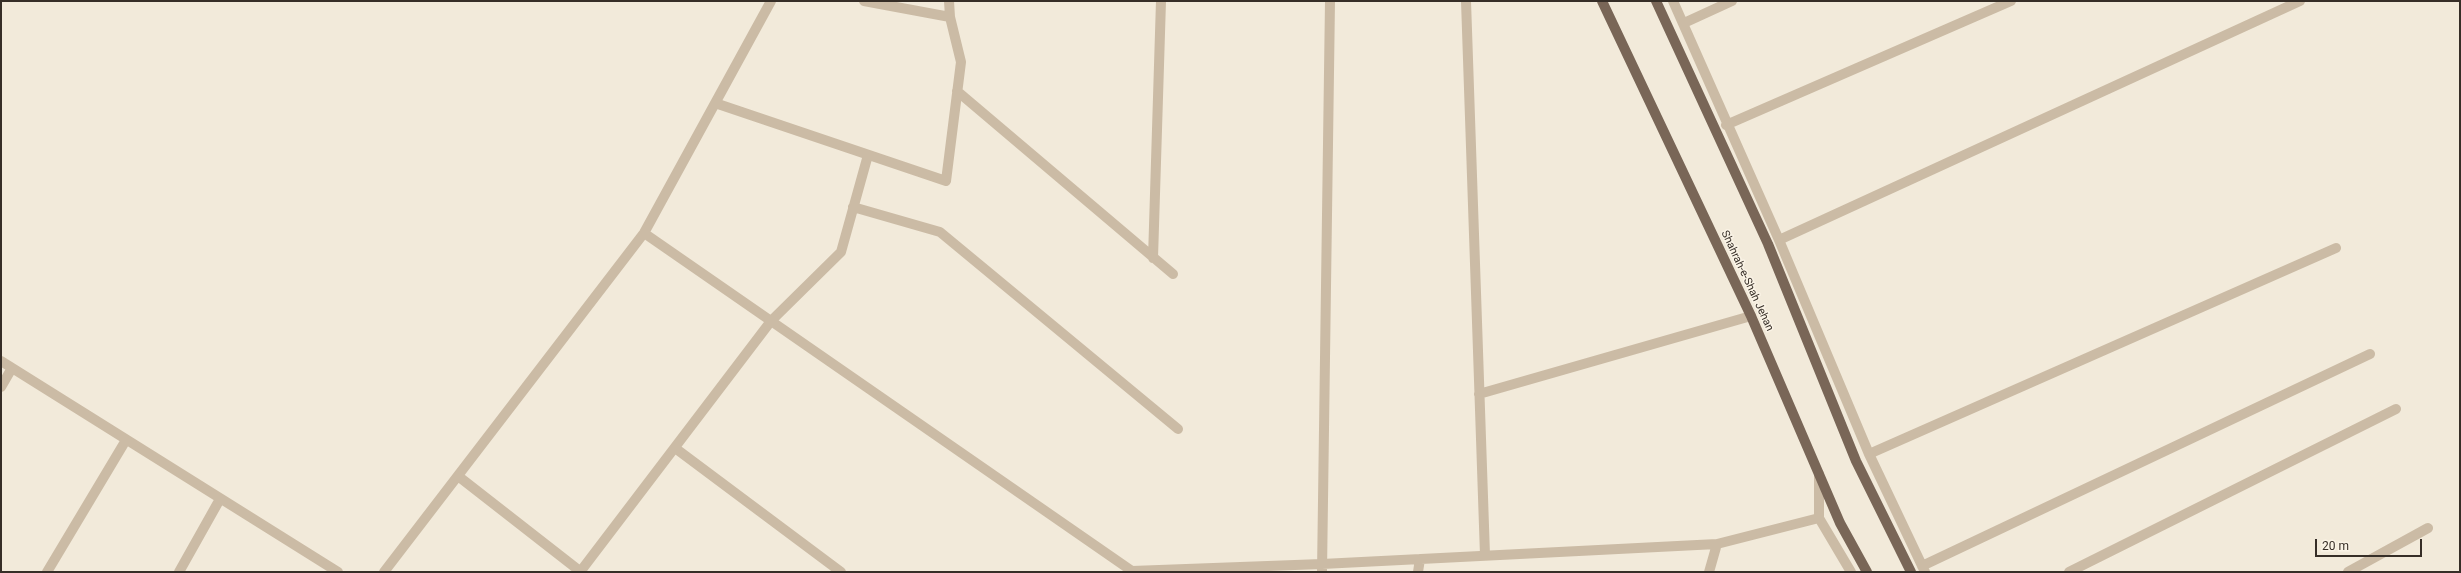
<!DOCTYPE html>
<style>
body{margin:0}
#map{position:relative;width:2461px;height:573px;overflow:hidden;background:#f2eada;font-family:Roboto,sans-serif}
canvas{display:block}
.frame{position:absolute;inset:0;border:2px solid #362e27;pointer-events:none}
.scale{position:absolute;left:2315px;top:539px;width:107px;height:18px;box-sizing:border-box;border:2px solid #362e27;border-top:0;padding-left:5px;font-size:12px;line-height:14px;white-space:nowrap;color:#362e27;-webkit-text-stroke:3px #faf3e6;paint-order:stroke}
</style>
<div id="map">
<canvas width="2461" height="573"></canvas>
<div class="frame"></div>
<div class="scale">20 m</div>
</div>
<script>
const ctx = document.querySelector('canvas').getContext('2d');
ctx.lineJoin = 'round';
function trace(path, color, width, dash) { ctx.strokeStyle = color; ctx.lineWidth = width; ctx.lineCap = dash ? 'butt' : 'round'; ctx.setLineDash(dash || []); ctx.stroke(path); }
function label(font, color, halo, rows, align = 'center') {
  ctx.font = font + ' Roboto,sans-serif'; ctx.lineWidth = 3; ctx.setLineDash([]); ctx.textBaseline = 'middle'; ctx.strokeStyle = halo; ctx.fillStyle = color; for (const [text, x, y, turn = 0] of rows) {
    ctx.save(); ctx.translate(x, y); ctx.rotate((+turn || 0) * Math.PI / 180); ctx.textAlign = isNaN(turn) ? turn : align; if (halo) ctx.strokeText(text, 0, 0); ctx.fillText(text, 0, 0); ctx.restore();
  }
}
trace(new Path2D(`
 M864,1l86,16
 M1466,1l19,554
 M1673,1l106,239 90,214 56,118
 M1684,23l48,-22
 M957,91l216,183
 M715,103l231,78 15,-119 -11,-45 -1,-16
 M1726,125l285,-124
 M853,207l87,25 238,197
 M644,233l488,338 190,-7 395,-20 102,-26
 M1779,240l521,-239
 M1153,258l8,-257
 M1,361l337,211
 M1,387l11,-19
 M1479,394l272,-78
 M675,448l166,124
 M1869,454l467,-206
 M1819,474v44l32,54
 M458,476l123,96
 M1922,566l448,-212
 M47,572l79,-132
 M179,572l41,-73
 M384,572l260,-339 127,-232
 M580,572l191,-251 70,-69 27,-97
 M1322,572l8,-571
 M1418,572l2,-13
 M1709,572l8,-28
 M2069,572l327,-163
 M2348,572l80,-44`), '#cbbba5', 10);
trace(new Path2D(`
 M1602,1l149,315 89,207 27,49
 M1656,1l112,243 88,217 55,111`), '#796657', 10);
label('11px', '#362e27', '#faf3e6', [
 ["Shahrah-e-Shah Jehan",1747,281,65]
]);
</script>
